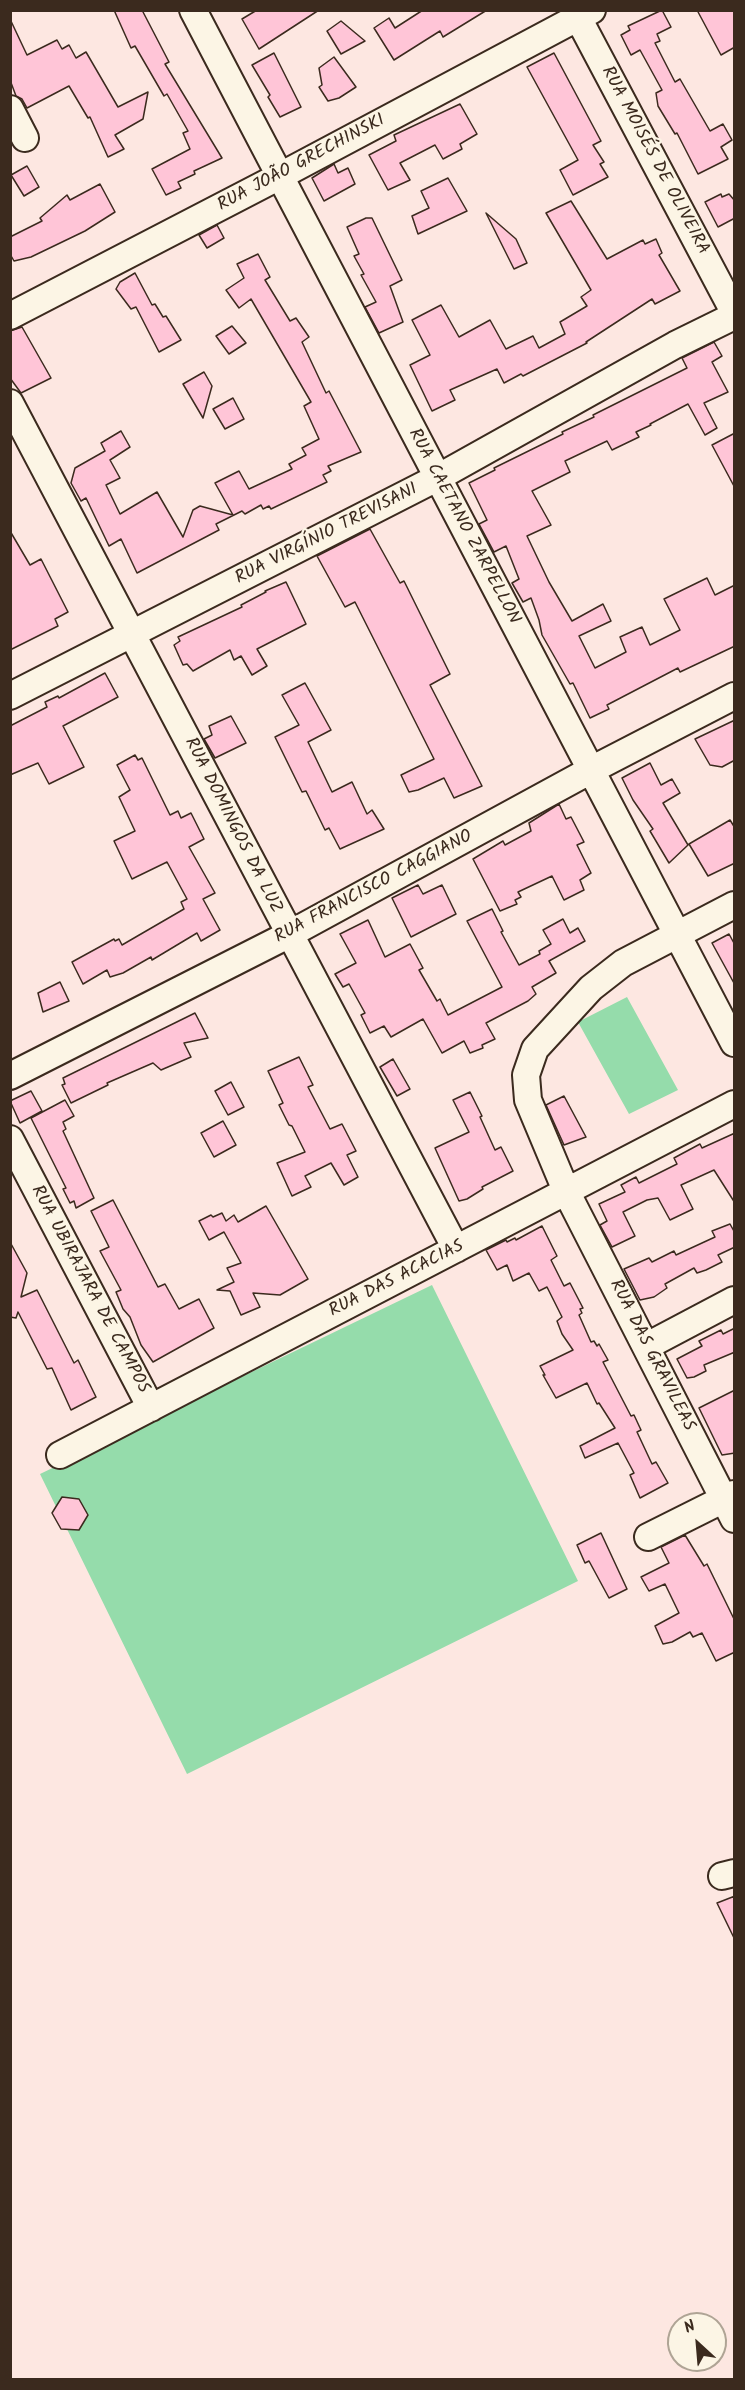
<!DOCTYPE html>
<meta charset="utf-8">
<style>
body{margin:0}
#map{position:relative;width:745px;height:2390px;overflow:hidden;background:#fde7e1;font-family:Kalam,sans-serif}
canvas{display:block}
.frame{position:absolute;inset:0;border:12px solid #3b2a1e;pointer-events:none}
.north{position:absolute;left:667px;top:2312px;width:60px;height:60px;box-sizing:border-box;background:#fcf5e5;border:2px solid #afa495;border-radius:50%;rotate:334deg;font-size:16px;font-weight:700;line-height:24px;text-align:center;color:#3b2a1e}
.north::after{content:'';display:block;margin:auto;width:21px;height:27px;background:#3b2a1e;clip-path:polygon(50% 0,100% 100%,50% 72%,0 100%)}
</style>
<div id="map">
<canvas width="745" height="2390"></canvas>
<div class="frame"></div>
<div class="north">N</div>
</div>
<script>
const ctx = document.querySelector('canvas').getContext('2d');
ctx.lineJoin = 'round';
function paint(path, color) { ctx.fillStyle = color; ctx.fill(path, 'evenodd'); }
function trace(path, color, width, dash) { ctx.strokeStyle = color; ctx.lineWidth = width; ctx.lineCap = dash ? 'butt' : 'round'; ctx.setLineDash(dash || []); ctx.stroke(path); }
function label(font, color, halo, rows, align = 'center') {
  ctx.font = font + ' Kalam,sans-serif'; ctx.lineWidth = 4.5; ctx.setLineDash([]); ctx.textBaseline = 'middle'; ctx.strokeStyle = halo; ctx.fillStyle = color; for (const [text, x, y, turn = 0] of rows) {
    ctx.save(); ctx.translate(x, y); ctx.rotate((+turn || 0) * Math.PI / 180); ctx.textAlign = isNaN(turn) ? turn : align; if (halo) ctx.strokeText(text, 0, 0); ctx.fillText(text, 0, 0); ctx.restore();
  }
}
paint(new Path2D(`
 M627,997l51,93 -49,24 -51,-92z
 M432,1285l146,296 -391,193 -147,-300z`), '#95dcab');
const building = new Path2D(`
 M114,10h28l27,52 -4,2 57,94 -28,13 1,3 -17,8 3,6 -15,7 -14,-26 38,-20 -7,-16 5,-2 -21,-37 -3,2 -29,-50 -4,2z
 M257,10h62l-60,39 -17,-30z
 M423,10h64l-44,27 -3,-6 -46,29 -20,-32 15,-10 6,10z
 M662,10l9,17 -14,7 3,7 -5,2 20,39 5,-3 30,52 13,-7 9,16 -11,7 7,12 -30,15 -21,-41 -2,1 -17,-28 -2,-13 6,-3 -22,-40 -9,5 -10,-20 9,-5 -2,-4z
 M697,10h38v37l-14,8z
 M10,19l17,36 30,-15 5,9 7,-4 7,13 10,-6 32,55 30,-15 -5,27 -28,16 9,14 -16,8 -18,-40 -2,1 -19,-32 -42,22 -5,-9 -6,-3 -6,-16z
 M341,21l24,20 -24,13 -14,-23z
 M274,53l27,54 -21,10 -12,-20 2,-2 -18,-30z
 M554,53l47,88 -8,4 11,17 -4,2 8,13 -35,18 -13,-25 18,-10 -51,-93z
 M334,57l22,30 -17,11 -11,3 -9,-14 3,-2 -3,-17z
 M460,104l17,30 -17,10 2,5 -19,10 -8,-14 -35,18 10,17 -22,10 -19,-35 27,-14 -2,-6z
 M334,164l4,9 10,-5 7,16 -31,17 -12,-23z
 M27,166l12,21 -15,9 -13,-21z
 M448,178l19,33 -49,23 -6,-18 17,-8 -8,-17z
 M100,184l15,28 -30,19 -54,26 -17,4 -4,-7v-17l32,-16 -2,-3 27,-23 3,5z
 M721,194l1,3 7,-3 6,7v17l-17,9 -13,-25z
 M571,201l36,58 36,-19 2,4 11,-5 6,14 -3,2 21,36 -25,13 -3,-5 -66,43 1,1 -64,33 -2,-2 -17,9 -7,-14 -47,21 5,10 -23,11 -22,-46 20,-10 -18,-35 29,-15 18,32 31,-17 16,29 27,-13 6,12 26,-14 -5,-12 27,-16 -6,-9 10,-7 -45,-77z
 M486,213l30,26 11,24 -13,6z
 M366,218h6l30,62 -12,6 13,36 -24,11 -14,-26 11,-5 -15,-27 3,-1 -10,-18 5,-2 -12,-27z
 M217,225l7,13 -17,10 -8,-13z
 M258,254l12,23 -5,3 25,41 6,-3 13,19 -7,5 24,51 3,-2 32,61 -33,14 3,5 -8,4 4,7 -56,27 -2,-3 -6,3 -2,-4 -16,9 -3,-3 -26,13 3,6 -82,43 -16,-34 -12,7 -23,-48 -5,3 -10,-18 4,-15 30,-17 -4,-8 20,-12 9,16 -20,13 10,18 -14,7 14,29 37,-22 26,45 10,-27 7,-4 33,9 -18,-32 24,-12 10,18 43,-20 -3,-5 17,-9 -4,-7 17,-9 -15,-33 7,-4 -60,-103 -12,9 -13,-18 18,-12 -7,-14z
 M135,273l17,32 3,-1 8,13 3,-1 15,24 -22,12 -23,-45 -5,2 -15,-20 4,-7z
 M232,326l14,17 -17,11 -13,-18z
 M22,327l29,51 -30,15 -11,-15v-47z
 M714,342l8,14 -10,6 16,30 -24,11 13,25 -12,7 -17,-31 -38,20 1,1 -15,7 3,5 -27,13 -5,-9 -42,20 5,11 -38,19 19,34 -24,11 22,46 23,39 31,-17 8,17 -32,15 16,32 31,-16 -6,-15 22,-10 8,18 30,-15 -16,-31 43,-21 8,17 20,-10v61l-55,26 -2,-4 -71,37 2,4 -19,9 -17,-35 -3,1 -28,-49 -3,-15 -8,-22 -8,4 -11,-19 7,-4 -13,-33 -12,6 -15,-28 8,-4 -18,-37 26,-13 -1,-2 69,-34 -1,-2 32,-15 -1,-2 94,-47 -5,-10z
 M204,372l8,14 -9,32 -20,-34z
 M233,398l11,21 -19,10 -12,-20z
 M735,433v55l-23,-43z
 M370,529l30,54 4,-2 46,93 -20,11 52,101 -28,12 -10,-20 -26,12 -9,2 -8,-17 33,-16 -79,-157 -10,5 -28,-51z
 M10,531l20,34 11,-6 27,53 -13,7 3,7 -48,24z
 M286,582l20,42 -49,25 10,17 -15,9 -11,-19 -7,4 -4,-10 -37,21 -6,-7 -4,1 -9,-20 6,-4 -2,-4 64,-30 -1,-2 25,-13 -1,-1z
 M105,673l13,24 -55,29 21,41 -35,17 -11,-21 -28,12v-49l37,-19 -2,-5 13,-6 1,2z
 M305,683l26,47 -23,12 24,50 20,-10 15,32 5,-4 12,19 -44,20 -11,-21 -4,2 -19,-39 -4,1 -27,-55 24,-12 -17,-30z
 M231,716l15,27 -31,15 -11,-19 8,-4 -3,-9z
 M735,720v40l-13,7 -12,-2 -15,-26z
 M135,755l3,5 4,-2 28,57 8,-4 3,7 10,-5 13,26 -15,8 26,46 -12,6 17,31 -19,11 -4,-8 -45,27 -1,-3 -28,16 -13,4 -3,-7 -24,14 -11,-22 42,-23 1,2 4,-2 3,6 62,-36 -3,-7 6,-3 -20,-37 -35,17 -18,-38 21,-10 -16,-34 11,-7 -13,-25z
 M650,763l11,22 11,-6 8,14 -17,10 25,42 -19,18 -19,-32 3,-2 -20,-29 -11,-22z
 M559,804l7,15 5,-2 13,25 -7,3 14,28 -11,7 4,10 -20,10 -12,-24 -34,16 3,5 -6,3 2,4 -17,7 -27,-52 30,-18 2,4 26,-14 -2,-8z
 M730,820l5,8v35l-27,13 -19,-32z
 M418,885l5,9 19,-9 14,29 -45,23 -19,-39z
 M492,909l11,22 -2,1 18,33 21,-11 -1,-3 12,-7 -8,-14 20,-11 7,14 8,-5 7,13 -36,20 7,12 -24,14 4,7 -8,7 -42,22 9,16 -13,6 1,3 -13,5 -6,-12 -22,12 -19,-34 -32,18 -7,-11 -14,7 -9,-18 4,-2 -16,-29 -6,3 -8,-13 21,-11 -16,-29 28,-14 17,37 25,-13 13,24 -4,2 18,31 3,-2 8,16 54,-28 -35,-66z
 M729,934l6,11v40l-23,-42z
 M60,982l9,19 -26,11 -5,-19z
 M195,1013l13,25 -24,5 7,14 -30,13 -8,-7 -46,20 1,2 -37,18 -9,-18 3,-1 -2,-6z
 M299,1057l14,28 -5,2 22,42 12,-5 14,27 -9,4 11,22 -14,8 -13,-22 -26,13 6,11 -19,9 -15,-33 28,-11 -13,-26 -3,-1 -10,-20 4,-2 -15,-32z
 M393,1059l17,30 -13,7 -17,-29z
 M231,1082l13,25 -16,8 -13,-24z
 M31,1091l11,20 -22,12 -10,-22z
 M470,1092l12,24 -2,1 15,33 6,-3 12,24 -31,16 1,2 -16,10 -8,2 -24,-53 34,-16 -16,-32z
 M564,1096l22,41 -22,8 -18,-40z
 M65,1100l9,16 -11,6 3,7 -3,2 31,67 -18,10 -2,-7 -4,2 -7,-14 3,-1 -35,-70z
 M223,1121l13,24 -22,12 -13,-24z
 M735,1133v70l-21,-33 -33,15 12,24 -23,11 -12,-22 -11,2 -24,12 12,24 -23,11 -12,-22 7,-4 -8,-17 26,-12 -4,-7 15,-8 3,6 38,-19 -3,-6 26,-14 2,4z
 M113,1200l45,87 7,-3 14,25 20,-10 15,29 -61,34 -12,-17 -11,-28 -7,-8 -7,-17 5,-2 -21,-39 9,-4 -18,-36z
 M266,1206l42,73 -28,16 -27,-2 7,14 -19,8 -11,-24 -13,-1 17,-8 -7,-14 14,-5 -17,-31 -15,8 -10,-19 12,-6 2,2 9,-4 4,8 8,-6 4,7z
 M730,1224l5,9v14l-17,8 4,7 -16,8 -9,3 -3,-5 -29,16 2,4 -13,9 -14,3 -16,-31 25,-11 3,4 22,-11 2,4 39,-18 -3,-6z
 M542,1226l15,30 -6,4 13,26 6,-3 13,25 -3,1 2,4 -3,2 12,27 3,-1 3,5 2,-2 9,16 -5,2 28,54 3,-1 7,15 -4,2 15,32 4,-2 12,21 -28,15 -10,-23 4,-2 -16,-30 -33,15 -5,-12 35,-18 -16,-25 -2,1 -10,-21 -31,15 -13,-23h2l-5,-9 33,-16 -11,-16 -5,-13 5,-4 -15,-30 -8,4 -10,-18 -16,8 -6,-16 -10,5 -11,-20 20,-10 1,2 8,-4 1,2z
 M10,1242l17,31 -6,24 16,-7 37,73 4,-3 18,37 -25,13 -19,-42 -5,1 -29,-57 -2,6 -6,-1z
 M735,1328v24l-31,13 2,6 -12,6 -7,1 -10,-19 25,-13 -3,-5 22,-11 2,4z
 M735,1390v63l-13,2 -23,-47z
 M62,1497l17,2 9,16 -9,15 -18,-1 -9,-16z
 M601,1533l26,56 -18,9 -20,-37 -4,2 -8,-18z
 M685,1535l19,31 3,-2 28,57v31l-19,9 -14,-28 -9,4 -3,-5 -18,10 -9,2 -8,-18 24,-13 -14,-29 -16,7 -8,-14 28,-14 -8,-16z
 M735,1896v44l-18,-37z`);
paint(building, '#ffc5d7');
trace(building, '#3b2a1e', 1.5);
const minor = new Path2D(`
 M193,10l541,1033
 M574,10l160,302
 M10,109l15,29
 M10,316l270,-140 312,-166
 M10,403c150,281 296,565 446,846
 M10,696l427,-218 238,-133 59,-29
 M734,905l-111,58 -32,25 -56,61 -9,26 2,25 39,93 167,326
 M10,1076l278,-141 303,-165 143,-74
 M10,1139l141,269
 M647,1346l87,-46
 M60,1455l674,-351
 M648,1537l86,-43
 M722,1876l12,-3`);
trace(minor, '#3b2a1e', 30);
trace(minor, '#fcf5e5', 26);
label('18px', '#3b2a1e', '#fcf5e5', [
 ["RUA MOISÉS DE OLIVEIRA",654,161,62],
 ["RUA JOÃO GRECHINSKI",302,164,-28],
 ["RUA CAETANO ZARPELLON",463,527,62],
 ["RUA VIRGÍNIO TREVISANI",327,535,-27],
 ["RUA DOMINGOS DA LUZ",232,826,63],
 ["RUA FRANCISCO CAGGIANO",374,888,-28],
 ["RUA DAS ACACIAS",397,1280,-27],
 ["RUA UBIRAJARA DE CAMPOS",89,1290,62],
 ["RUA DAS GRAVILEAS",651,1356,63]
]);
</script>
